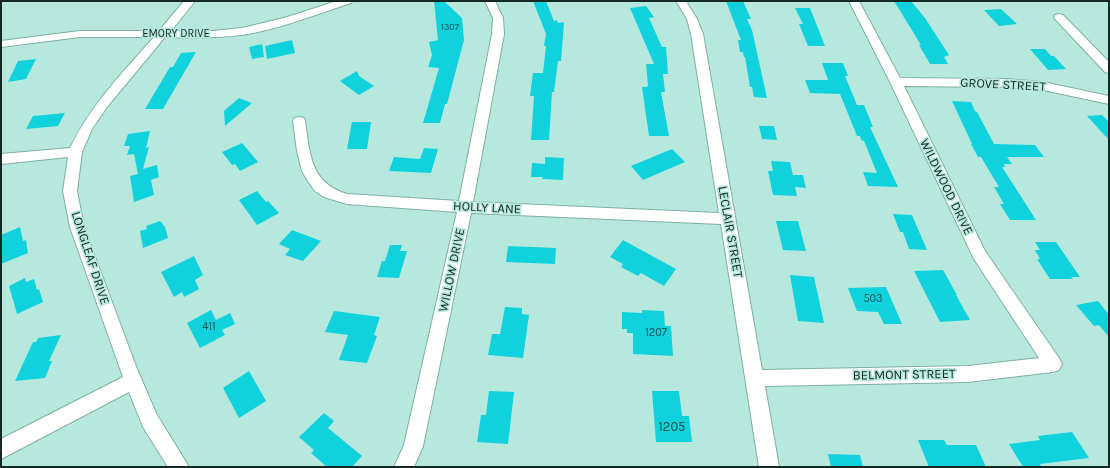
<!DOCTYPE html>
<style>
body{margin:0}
#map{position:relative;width:1110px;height:468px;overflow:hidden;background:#b7e8de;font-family:Karla,sans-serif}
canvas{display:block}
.frame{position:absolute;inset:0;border:2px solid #152824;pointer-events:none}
</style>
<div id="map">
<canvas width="1110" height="468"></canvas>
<div class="frame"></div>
</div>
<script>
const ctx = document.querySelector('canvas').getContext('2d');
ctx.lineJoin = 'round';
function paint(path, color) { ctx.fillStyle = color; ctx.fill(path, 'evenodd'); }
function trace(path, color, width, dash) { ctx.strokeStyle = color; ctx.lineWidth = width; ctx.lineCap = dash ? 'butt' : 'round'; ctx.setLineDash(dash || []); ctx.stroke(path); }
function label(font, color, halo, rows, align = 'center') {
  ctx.font = font + ' Karla,sans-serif'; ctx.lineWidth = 3.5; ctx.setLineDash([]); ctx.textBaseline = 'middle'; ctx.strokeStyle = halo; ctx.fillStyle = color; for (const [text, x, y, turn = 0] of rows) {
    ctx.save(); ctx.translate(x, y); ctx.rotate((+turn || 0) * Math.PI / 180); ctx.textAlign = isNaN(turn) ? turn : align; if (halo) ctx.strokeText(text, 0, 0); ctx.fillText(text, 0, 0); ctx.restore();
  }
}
paint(new Path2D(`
 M434,1h10l18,17 2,22 -17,64h-2l-5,19h-17l16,-55 -11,-1 4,-12 -3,-13 9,-2z
 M533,1h13l8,20 3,-1 1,3 6,-1 -3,39h-3l-4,31h-2l-3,48h-18l3,-44h-4l3,-23h10l3,-27h-2l2,-12z
 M726,1h17l8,18h-4l5,11 15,68 -13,-1 -2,-10h-2l-5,-30h-1l-1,-5h-3l-2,-12h3z
 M894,1h17l14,17 24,37 -5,2 4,7h-18l-11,-19h2z
 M646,6l8,11 -5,1 13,29h4l2,27h-5l2,18h-4l8,44h-20l-7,-49h5l1,-2 -2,-21h8l-24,-56z
 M795,8h15l15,38h-17l-9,-22h4z
 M1001,9l16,15 -18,2 -15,-16z
 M292,40l3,13 -28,6 -2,-13z
 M262,44l2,13 -12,2 -3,-12z
 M1030,49h15l6,7h3l12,13 -18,1z
 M196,52l-33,57h-18l25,-42h3l8,-14z
 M36,59l-10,20 -18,3 10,-21z
 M822,63h21l5,13h-3l12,29h7l9,22h-3l28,60 -30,-1 -5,-14 14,1 -13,-32 -3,-1 -1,-4h-3l-17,-42 -30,-1 -5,-13h23z
 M357,71l2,5 15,10 -15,9 -19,-14z
 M239,98l13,5 -27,23 -1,-15z
 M952,101l19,1 4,9 2,1 17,32 41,1 9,12h-37l5,7h-8l1,3h-3l34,53h-26l-10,-16h4l-10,-17h5l-18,-30h-3l-7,-13h1z
 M65,113l-7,13 -32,3 7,-13z
 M1102,115l7,7v18l-22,-24z
 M352,122h19l-4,27h-20z
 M759,126h15l3,14 -15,-1z
 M150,131l-4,17 3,-1 -6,22 14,-4 2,12 -8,3 3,15 -20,7 -4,-26 8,-2 -4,-20 -7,1 3,-9h-6l4,-12z
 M242,143l16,19 -18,9 -5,-7 -3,1 -10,-13z
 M424,148l14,1 -7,24 -42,-2 5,-14 26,2z
 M672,149l13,13 -42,18 -12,-14z
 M545,157l19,1 -1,22 -21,-1 1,-2h-12l1,-14 13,1z
 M771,161l19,1 3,13h10l3,13 -11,-1 2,9 -24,-1 -5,-24h5z
 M257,191l9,11 2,-1 11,12 -22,12 -18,-25z
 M893,214l19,1 15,35 -18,-1 -6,-17h-3z
 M160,221l5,6 3,11 -25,10 -3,-17 7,-2 -1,-3z
 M776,221h22l8,30 -23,-1z
 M20,227l3,14 3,-1 2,13 -27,11v-29z
 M292,230l29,11 -18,20 -18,-6 5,-6 -11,-5z
 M623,240l53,29 -12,17 -23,-13 -3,3 -17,-9 2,-3 -13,-7z
 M1035,242h21l24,35h-9l2,2h-23l-13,-20h3l-5,-9h5z
 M390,245h12l-2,6h7l-8,27 -22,-1 5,-16h3z
 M508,246l48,2 -1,16 -49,-2z
 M194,256l9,19 -8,5 4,9 -15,8 -2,-5 -8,5 -13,-25z
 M943,270l14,25h-1l14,25 -30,2 -26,-51z
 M790,275l24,2 10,46 -26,-2z
 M25,278l1,4 8,-3 3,11 2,-1 4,13 -26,12 -8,-28z
 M886,287l16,37h-18l-6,-12 -21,-1 -9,-23z
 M1098,301l11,14v22l-10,-12 -5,1 -18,-21z
 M505,307l17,1v6l7,1 -6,43 -35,-3 4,-21h8z
 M211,310l5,10 14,-7 5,11 -13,6 3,5 -25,13 -13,-25z
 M642,310l22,1 1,15h6l2,30 -40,-2v-21h-6v-4h-5v-17l20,1z
 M334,311l46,6 -6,18 3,1 -10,27 -28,-3 9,-25 -23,-3z
 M61,335l-12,26h3l-7,17 -30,3 18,-39h3l2,-4z
 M249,371l17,30 -27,17 -16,-30z
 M489,391l25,1 -6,52 -31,-2 4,-27h5z
 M652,391h27l3,25h7l3,26h-36z
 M324,413l10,8 -6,7 34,28 -10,11h-25l-16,-14 3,-3 -15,-13z
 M1072,432l17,26 -49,6 2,3h-19l-14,-23 31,-4 -2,-4z
 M918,440h26l3,5h29l10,22h-57z
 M828,454l32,1 3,12h-32z`), '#10d2dc');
const minor = new Path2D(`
 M184,1h11l-24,30h41l30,-3 42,-10 53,-17h15l-1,2c-36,12 -72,26 -109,32 -26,3 -51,3 -77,2l-58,70 -15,22 -10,23 -5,39 7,36 53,142 20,46 32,52h-21l-25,-40 -14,-35 -128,67v-20l122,-62 -53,-150 -7,-36 5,-34 -67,7v-10l69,-6c20,-42 53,-76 84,-111h-74l-79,10v-6l79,-10h79z
 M485,1h10l8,17 1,16 -31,168 246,11 -28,-179 -4,-15 -11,-18h10l11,18 6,15 59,336 206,-4 71,-8 -65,-99 -84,-177 -41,-81h10l41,77 106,1 37,3 66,14v8l-66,-14 -37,-3 -102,-1 81,165 74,107 3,6 -3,6 -6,2 -85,10 -203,4 14,81h-20l-38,-243 -250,-11 -48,233 -9,21h-20l10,-22 53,-233 -110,-8 -23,-7 -9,-6 -6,-8 -7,-12 -5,-20 -4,-30 1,-3 5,-1 5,1 1,3c5,33 5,62 42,73l112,7 33,-167 1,-16z
 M1059,14l4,1 46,47v11l-4,-1 -50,-53 -1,-2 1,-2z`);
trace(minor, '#7fafa5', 2);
paint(minor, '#fff');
label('9px', '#145252', null, [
 ["1307",450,27]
]);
label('11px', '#152824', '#b7e8de', [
 ["EMORY DRIVE",176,34]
]);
label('11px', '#145252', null, [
 ["503",873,299],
 ["411",209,327],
 ["1207",656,333]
]);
label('13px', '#152824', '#b7e8de', [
 ["GROVE STREET",1003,85,3],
 ["WILDWOOD DRIVE",946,187,64],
 ["HOLLY LANE",487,208,3],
 ["LECLAIR STREET",730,232,80],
 ["LONGLEAF DRIVE",90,258,72],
 ["WILLOW DRIVE",452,270,-78],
 ["BELMONT STREET",904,375,-1]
]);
label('13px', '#145252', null, [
 ["1205",672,427]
]);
</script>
